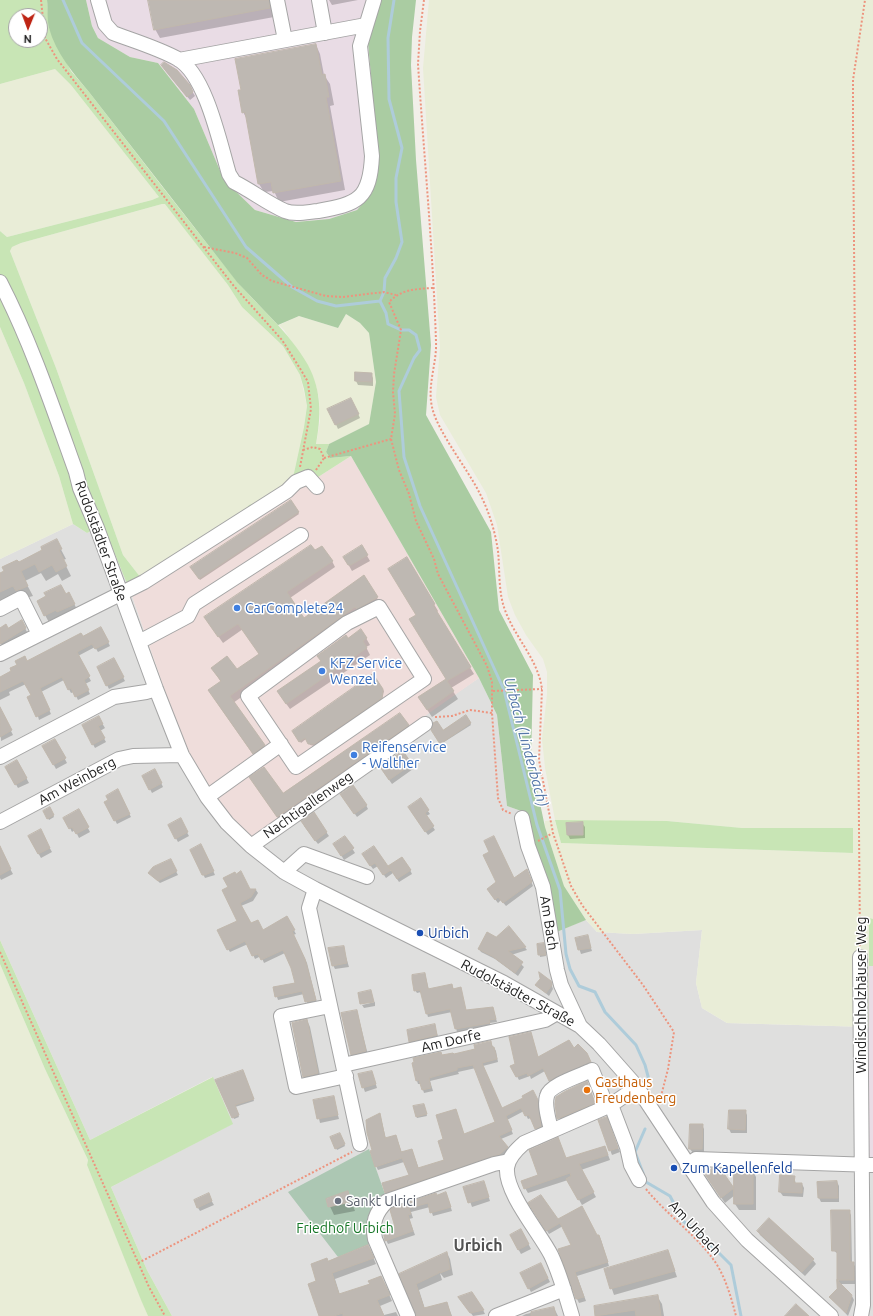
<!DOCTYPE html>
<meta charset="utf-8">
<style>
body{margin:0}
#map{position:relative;width:873px;height:1316px;overflow:hidden;background:#f1efe9;font-family:Ubuntu,sans-serif}
canvas{display:block}
.north{position:absolute;left:8px;top:8px;width:40px;height:40px;box-sizing:border-box;background:#fff;border:1px solid #a6a6a6;border-radius:50%;rotate:181deg;font-size:11px;font-weight:700;line-height:16px;text-align:center;color:#212121}
.north::after{content:'';display:block;margin:auto;width:14px;height:18px;background:#be2414;clip-path:polygon(50% 0,100% 100%,50% 72%,0 100%)}
</style>
<div id="map">
<canvas width="873" height="1316"></canvas>
<div class="north">N</div>
</div>
<script>
const ctx = document.querySelector('canvas').getContext('2d');
ctx.lineJoin = 'round';
function paint(path, color) { ctx.fillStyle = color; ctx.fill(path, 'evenodd'); }
function trace(path, color, width, dash) { ctx.strokeStyle = color; ctx.lineWidth = width; ctx.lineCap = dash ? 'butt' : 'round'; ctx.setLineDash(dash || []); ctx.stroke(path); }
function label(font, color, halo, rows, align = 'center') {
  ctx.font = font + ' Ubuntu,sans-serif'; ctx.lineWidth = 3; ctx.setLineDash([]); ctx.textBaseline = 'middle'; ctx.strokeStyle = halo; ctx.fillStyle = color; for (const [text, x, y, turn = 0] of rows) {
    ctx.save(); ctx.translate(x, y); ctx.rotate((+turn || 0) * Math.PI / 180); ctx.textAlign = isNaN(turn) ? turn : align; if (halo) ctx.strokeText(text, 0, 0); ctx.fillText(text, 0, 0); ctx.restore();
  }
}
paint(new Path2D(`
 M73,524l14,9 16,-9 29,72 41,118 22,52 230,-52 54,-36 18,37 10,91 17,6 26,77 4,43 32,-12 11,12 36,2 69,-4 -6,53 6,25 25,15 142,4 -1,132h5v157h-701l-25,-46 -36,-83 121,-63 -20,-47 -122,63 -90,-200v-381z`), '#dfdfde');
paint(new Path2D(`
 M351,456l128,222 -227,160 -18,-16 -12,-16 -27,-40 -22,-52 -41,-118z`), '#efdddb');
paint(new Path2D(`
 M86,0h295l-13,43 11,122 -7,28 -15,17 -28,9 -33,3 -41,-12 -31,-30 -30,-71 -36,-46 -28,-6 -32,-19 -6,-12z
 M869,966h4v193h-5z`), '#e9dce5');
paint(new Path2D(`
 M429,0h444v919h-4v108l-142,-4 -25,-15 -6,-25 6,-53 -69,4 -36,-2 -11,-12 -22,-34 -19,-59v-6l10,-1 -10,-52 -3,-29 5,-45v-22l-4,-13 -17,-24 -11,-20 -7,-18 -11,-72 -11,-32 -46,-78 -4,-18 4,-50 -17,-279zM555,821h112l74,7 112,25 -292,-10z
 M55,69l16,16 88,112 -7,3 -145,37 -7,-6v-147z
 M162,204h4l62,81 14,22 41,39 17,29 7,31 -3,21 -10,46 -4,8 -149,97 -18,-23 -67,-187 -46,-117 2,-4 9,-4z
 M346,314l14,9 9,10 7,49 -7,42 -40,20 -13,1 4,-24 -1,-23 -4,-16 -7,-16 -24,-36 -5,-5 20,-9 39,12z
 M0,327l24,56 35,93 14,48 -73,35z
 M0,964l45,105 43,91 -1,5 61,151h-148z`), '#e9edd7');
paint(new Path2D(`
 M0,0h47l2,28 22,43 18,21c49,63 97,126 147,188 25,30 52,50 72,85 14,26 13,52 8,79h13l-3,8 4,6 21,-2 -219,140 -29,-71 -16,8 -14,-9 -14,-48 -35,-93 -24,-56v-96l7,6 145,-37 7,-3 -88,-112 -16,-16 -55,15zM16,16h24v24h-24zM162,204h3l63,81 14,22 41,39 17,29 4,14 3,17 -3,21 -10,46 -4,8 -32,21 -9,3 -4,6 -104,67 -18,-23 -67,-187 -46,-117 2,-4 9,-4z
 M555,820l112,1 75,7h111v25l-292,-10z
 M869,918l4,1v47h-4z
 M0,940l90,200 123,-63 20,47 -122,63 36,83 25,46h-24l-7,-16 -54,-135 1,-5 -43,-91 -45,-105z`), '#c8e5b5');
paint(new Path2D(`
 M47,0h39l6,26 6,12 32,19 28,6 36,46 30,71 31,30 41,12 33,-3 28,-9 15,-17 7,-28 -11,-122 13,-43h35l-4,37 -1,28 5,95 15,185 -5,70 65,117 8,78 34,65 -2,86 14,66 19,59 22,34 -32,13 -4,-44 -26,-77 -17,-6 -10,-91 -18,-37 -128,-222 -21,2 -4,-6 3,-8 40,-20 7,-42 -7,-49 -9,-10 -14,-9 -8,14 -39,-12 -21,9 -41,-43 -148,-190c-16,-19 -33,-39 -40,-64 -2,-8 -1,-19 -2,-28z`), '#aacca2');
paint(new Path2D(`
 M369,1149l17,48 -16,47 -32,13 -50,-65zM348,1192l3,10 -23,5 -2,-8z`), '#acc7b3');
paint(new Path2D(`
 M149,0h122l3,17 -114,21 -5,-9z
 M329,0h29l-26,5z
 M316,45l4,9 4,21 6,9 4,21 -4,1 15,84 -66,12 -5,-11 -10,1 -5,-8 -11,-63 -5,-9 -1,-22z
 M164,69l25,17 6,10 -5,4z
 M371,374l2,4v8l-15,-1 -2,-4z
 M353,403l7,15 -22,11 -9,-20z
 M291,501l8,13 -99,66 -8,-13z
 M56,540l10,19 -3,1 8,16 -9,5 -4,-7 -12,7 -5,-8 -16,8 8,15 -33,9v-31l44,-23z
 M362,547l8,14 -18,10 -8,-14z
 M315,552l17,9 3,6 -45,31 14,21 59,-42 18,27 -21,9 -127,90 35,49 -11,8 -44,-63 8,-15 -9,-14 25,3 23,-17 -17,-25 -20,14 -14,-20z
 M407,559l31,52 -2,2 38,61 -23,14 7,11 -26,18 -8,-12 23,-25 -30,-65z
 M69,594l12,23 -29,11 -7,-13z
 M22,622l5,10 -24,15 -3,-5v-13h7z
 M101,628l9,18 -12,6 -3,-5 -17,9 13,25 -6,3 5,10 -12,6 -4,-8 -3,1 -7,-13 -23,12 10,22 -12,6 -7,-25 -6,-11 -17,8 1,3 -10,5v-22l27,-16z
 M366,638l4,7 -4,2 4,8 -80,54 -8,-11 66,-59z
 M114,660l11,21 -16,8 -11,-21z
 M373,676l11,15 -2,9 -67,46 -5,-1 -4,-6 -5,4 -8,-12z
 M0,713h2l11,22 -12,6z
 M466,716l5,9 -30,19 -9,-14 10,1z
 M99,718l6,10 -5,3 6,11 -11,6 -12,-22z
 M408,725l5,8 -131,91 -27,-39 28,10z
 M55,740l12,23 -11,6 -12,-23z
 M402,752l11,17 -21,15 -9,-13z
 M17,761l12,22 -11,5 -12,-21z
 M155,770l8,17 -11,6 -9,-17z
 M117,791l14,26 -14,7 -11,-21z
 M344,798l22,7 2,4 -11,8z
 M420,800l10,14 -4,2 9,14 -7,5 -17,-24z
 M50,808l4,9 -5,3 -5,-9z
 M79,811l11,21 -11,6 -4,-8 -3,2 -7,-14z
 M313,814l16,22 -11,8 -14,-18z
 M180,820l9,16 -11,6 -9,-16z
 M582,823l3,4v11l-15,1 -2,-4z
 M40,831l12,21 -11,6 -12,-21z
 M345,837l10,16 -11,7 -7,-12z
 M374,847l16,24 20,-1 2,4 -13,8 -6,-9 -7,5 -8,-12 -5,3 -8,-11z
 M203,849l12,26 -10,3 -2,-4z
 M0,851l13,23 -12,6 -1,-2z
 M490,853l24,26 14,-5 5,12 -27,20 -5,-6 -3,3 -8,-10 8,-11z
 M170,860l8,15 -18,8 -10,-10z
 M256,890l2,3 -5,8 -12,5 10,19 12,6 24,-13 9,16 -3,1 14,28 10,40 -9,2 -4,-11 -26,6 -4,-12 22,-5 -4,-15 -7,-15 -21,10 -3,-7 -6,3 -7,-15 -18,8 -2,-3 10,-28 -15,-30z
 M509,928l18,22 -16,5 13,12 -6,9 -23,-17 -14,-7 -2,-3 17,-11z
 M587,936l5,15 -11,3 -5,-15z
 M538,944l6,2 2,10 -6,1z
 M343,947l6,20 -14,2 -2,-4z
 M425,974l4,16 23,-5 2,5 6,-2 6,23 27,-3 4,14 -7,1 1,3 -34,6 -5,-20 -24,5 -7,-25 -4,1 -2,-3z
 M551,983l2,6 -4,7 -13,-11z
 M375,1002v4l-11,2 -2,-3z
 M357,1011l11,44 -14,3 -3,-4z
 M307,1020l3,7 11,53 -14,3 -3,-7z
 M434,1025l5,14 -27,6 -2,-4z
 M531,1033l7,25 36,-9 15,9 3,8 -40,18 -7,-13 -14,8 -1,-3 -11,4 -7,-13 5,-2z
 M490,1042l6,9 2,11 -15,4 19,43 22,-10 8,-7 7,13 4,25 -5,2 -7,-14 -3,1 -4,-8 -17,9 6,14 -12,5 8,12 -7,6 -114,39 -2,-4 24,-16 -6,-14 -26,8 -2,-4 -3,-15 7,-37 6,25 10,-3 6,17 10,-3 7,19 26,-8 -1,-21 12,-30 8,25 33,-13 -21,-54 -18,4 1,2 -29,7 3,10 -9,2 -3,-9h-3l-1,-3 26,-25 33,-6z
 M372,1072l5,16 -12,4 -6,-17z
 M244,1073l10,28 -19,6 4,10 -5,2 -17,-39z
 M587,1083l9,23 -36,16 -4,-23z
 M333,1097l6,22 -19,4 -5,-22z
 M424,1106l3,10 -10,2v-2z
 M745,1111l2,4v18h-16l-2,-4z
 M599,1121l9,2 12,29 -8,3z
 M702,1125l2,4v24h-11l-3,-4z
 M339,1134l6,12 -8,4 -6,-12z
 M558,1139l8,20 38,-12 3,5 3,8 -29,10 15,27 -14,8 -14,-25 -40,13 -3,-5 15,-12z
 M719,1169l16,22 18,-20 3,6v33h-17l-4,-6v-9l-10,8 -16,-23z
 M794,1177l2,7h6l2,4 -1,9 -20,-1 -3,-4z
 M837,1182l2,4v16h-18l-2,-4 -1,-15z
 M485,1186l5,15 -18,6 -7,-20z
 M348,1193l7,18 -21,4 -7,-15z
 M446,1193l6,18 -19,5 -3,-9 -19,5 2,6 -4,1 6,16 -27,9 -2,-4 10,-13 -5,-16z
 M208,1195l6,10 -14,6 -2,-3z
 M529,1203l29,17 41,16 2,4 8,26 -32,10 9,25 -7,2 -2,-4 -4,-54 -10,-19 -14,8z
 M849,1211l2,4 1,48 4,4v17h-16l-2,-4v-26l-5,-4z
 M769,1219l44,41 3,4 -11,12 -45,-41 -2,-4z
 M521,1230l10,19 -10,5 -10,-18z
 M668,1251l9,26 -63,18 -9,-26z
 M371,1252l5,12 -41,15 5,16 31,-11 10,-7 11,24 -12,5 4,9 12,-3 2,4h-78l-3,-35 11,-19z
 M447,1253l3,6 3,16 -9,3 -4,-5 2,7 -23,10 6,19 22,-6 5,13h-35l-16,-41z
 M543,1268l7,14 -19,10 -10,-18z
 M657,1296l5,8 2,12h-68l-1,-9z
 M852,1296l2,4 -6,16 -18,-19z
 M462,1301l21,9 2,4 -12,2z
 M554,1308l4,8h-36l4,-2z`), '#0003');
trace(new Path2D(`
 M63,0l19,43 82,78 82,126 46,40 25,14 19,5 44,-5
 M380,301l6,12 2,11 13,6h8l7,5 4,15 -6,8 -15,33 5,66 16,49 84,184 33,135 23,65 6,64 4,15 9,17 16,6 10,20 31,33 9,20 4,15
 M380,301l4,-9 1,-14 11,-20 6,-16 -6,-40v-24l6,-30 -13,-49 -1,-61 6,-38
 M643,1173l-8,-21 10,-23
 M645,1178l1,4 24,14 13,25 19,15 29,29 10,51`), '#aeccda', 3);
const building = new Path2D(`
 M148,0h121l1,8 -116,22z
 M316,44l6,31 3,-1 2,12 2,11h-3l15,84 -68,12 -2,-11 -13,2 -13,-72 -3,1 -4,-23h3l-6,-31z
 M164,62l13,8 13,15 3,7 -6,5 -26,-32z
 M355,372l17,1v9l-17,-1z
 M351,398l8,16 -24,11 -8,-16z
 M291,500l8,12 -100,67 -9,-12z
 M57,539l5,10 -3,1 8,16 -11,6 -4,-7 -13,7 -4,-8 -14,7 7,15 -12,5 -3,-5 -13,6v-19l4,-2 -2,-4 15,-7 2,2 23,-12 -1,-3z
 M311,545l4,5 7,-4 11,15 -46,31 17,26 60,-43 14,22 -21,12 -2,-2 -125,89 35,49 -12,9 -45,-64 13,-9 -10,-13 16,-12 10,13 22,-15 -21,-30 -20,13 -14,-20z
 M362,545l6,10 -17,10h-3l-5,-8z
 M407,557l28,47 -2,1 38,62 -24,14 7,10 -27,19 -9,-13 28,-18 -37,-60 7,-4 -28,-46z
 M61,585l5,9 3,-2 6,12 -18,8 -1,-2 -12,6 -7,-15 9,-5 -2,-3z
 M22,620l4,8 -26,16v-16l6,-4 2,4z
 M101,627l8,15 -14,7 -3,-5 -15,8 13,24 -6,4 5,10 -14,7 -4,-9 -3,2 -6,-13 -22,11 10,22 -14,7 -9,-20 4,-2 -8,-14 -23,11v-15l11,-6 -1,-3 7,-3 -2,-4 10,-5 2,5 54,-28 2,3z
 M361,629l6,9 -4,3 4,7 -81,56 -9,-13 44,-30 -4,-5 29,-21 2,3z
 M114,658l10,19 -18,9 -9,-19z
 M373,674l10,15 -1,9 -68,46h-6l-3,-6 -6,4 -7,-11z
 M0,707l12,23 -12,7z
 M400,713l9,12 -132,92 -28,-40 15,-10 19,26z
 M466,715l5,8 -31,21 -9,-14 2,-7 4,-2 6,9z
 M99,716l4,8 -5,2 7,12 -13,7 -10,-20z
 M55,739l11,19 -13,7 -11,-19z
 M403,751l9,13 -23,16 -9,-13z
 M17,760l10,18 -12,7 -10,-18z
 M155,769l7,14 -13,7 -7,-14z
 M353,785l14,20 -13,9 -14,-20z
 M118,789l12,25 -16,7 -10,-19 4,-2 -2,-4z
 M421,798l8,12 -4,3 9,13 -9,6 -17,-25z
 M50,807l4,8 -7,4 -4,-8z
 M79,809l10,18 -13,7 -4,-7 -3,2 -6,-11z
 M314,812l13,20 -12,9 -14,-20z
 M181,818l7,14 -13,7 -7,-14z
 M583,822v13h-16l-1,-12z
 M41,829l9,19 -12,6 -10,-18z
 M345,836l9,12 -13,8 -8,-12z
 M494,836l20,42 13,-9 5,13 -29,21 -5,-6 -3,3 -8,-11 9,-7 -13,-27 6,-3 -5,-11z
 M201,844l13,27 -9,4h-3l-12,-25z
 M0,846l11,23 -11,6z
 M374,846l16,23 -2,-3 14,-9 9,13 -14,9 -6,-9 -8,5 -8,-12 -5,3 -8,-12z
 M171,859l6,12 -19,10 -10,-8 5,-6z
 M241,871l9,18h6l-5,8 -11,6 11,20 7,-3 5,10 24,-14 8,14 -3,1 13,28 11,41 -11,2 -3,-11 -27,6 -2,-10 22,-4 -4,-15 -8,-18 -22,10 -3,-6 -6,2 -7,-15 -18,9 -10,-20 20,-9 -15,-31 6,-3 -5,-9 12,-6 1,2z
 M509,926l17,21 -18,4 15,11 -8,11 -23,-17 -14,-7 9,-17 9,5z
 M588,935l3,13 -13,2 -3,-12z
 M544,943l2,12h-8l-1,-11z
 M344,946l3,17 -15,3 -4,-18z
 M539,972l12,9 1,4 -6,8 -11,-8 5,-6z
 M425,973l3,16 24,-5 1,5 8,-2 5,23 27,-3 3,12 -7,1 1,3 -35,6 -5,-20 -24,5 -6,-24 -6,1 -2,-12v-4z
 M371,990l3,12 -14,2 -2,-11z
 M357,1010l9,41 -15,4 -10,-42z
 M307,1019l11,54 -15,4 -11,-54z
 M435,1024l2,11 -28,7 -2,-12z
 M531,1032l7,25 31,-17 5,8 4,-4 9,9 4,9 -42,19 -6,-13 -15,8 -1,-3 -11,4 -6,-11 5,-2 -6,-27z
 M491,1041l1,6h2l3,12 -15,4 20,45 21,-10 -1,-2 11,-6 5,10 3,26 -6,3 -6,-14 -4,1 -4,-8 -15,8 6,14 -13,6 9,11 -8,7 -115,39 -3,-10 27,-8 -7,-17 -27,9 -5,-16 2,-1 -5,-17 -1,-13 14,-7 5,25 11,-3 5,17 11,-3 6,19 26,-8 -6,-19 5,-2 -7,-24 20,-6 8,25 31,-12 -22,-57 -16,3v2l-28,8 2,10 -9,2 -3,-10 -3,1 -4,-18 2,-1 -1,-4 28,-6 1,3 11,-2 1,1 21,-5 -1,-4z
 M243,1070l11,29 -19,6 4,10 -7,3 -17,-38z
 M372,1071l4,13 -14,4 -4,-14z
 M587,1081l8,22 -38,16 -2,-15 1,-7 8,-5z
 M334,1096l4,19 -21,4 -4,-19z
 M424,1104l3,10 -11,3 -3,-11z
 M729,1110h17l-1,20 -17,-1z
 M607,1117l11,31 -9,3 -11,-31z
 M690,1124h13l-1,25h-13z
 M340,1133l5,11 -10,5 -5,-12z
 M558,1137l8,21 39,-12 3,9 -29,9 15,28 -16,8 -12,-21 5,-3 -1,-3 -46,16 -3,-8 17,-6 -9,-25z
 M713,1168h7l14,20 -13,10 -16,-24z
 M734,1170h19v34h-19z
 M780,1175l15,1 -1,7h8v10l-23,-1z
 M484,1181l5,16 -21,6 -5,-16z
 M837,1181l1,17h-20l-1,-16z
 M348,1191l3,11 -23,5 -2,-8z
 M446,1192l5,15 -21,6 -2,-10 -19,5 2,6 -3,1 5,16 -28,10 -2,-10 12,-4 -5,-17 2,-2 44,-15 1,2z
 M209,1193l3,8 -15,7 -3,-8z
 M541,1195l17,24 24,-13 15,29h2l9,27 -33,10 9,25 -8,2 -18,-50 13,-4 -11,-22 -14,8 -18,-28z
 M831,1210h19v52h4v18h-17v-29h-5z
 M769,1218l45,41 -12,13 -45,-41z
 M521,1229l8,15 -11,6 -8,-15z
 M368,1245l6,13 -42,15 7,21 31,-10 -2,-3 13,-5 9,19 -13,5 7,16h-41v-3l-9,3h-15l-11,-32 8,-3 -5,-17 16,-6 1,3z
 M668,1250l7,21 -65,18 -6,-20z
 M447,1252l3,17 -10,4 -1,-2v2l-23,11 8,24 23,-6 4,14h-35l-17,-42z
 M541,1263l7,15 -20,11 -8,-16z
 M837,1280l15,15 -6,18 -17,-16 8,-8z
 M472,1292l12,18 -14,3 -12,-16z
 M658,1295l3,21h-25l-1,-6 -40,6 -1,-10z
 M796,1304l13,12h-24z
 M554,1307l2,9h-25v-4z`);
paint(building, '#beb8b2');
trace(building, '#c1b8ad', 1);
const minor = new Path2D(`
 M98,0l7,24 8,9c21,8 45,15 65,26 28,16 42,85 51,115l5,8c18,9 33,21 51,29 10,4 22,1 33,0 40,-7 52,-12 54,-55l-12,-110 14,-46
 M277,0l8,40
 M319,0l6,33
 M179,60l187,-35
 M0,282c31,60 53,126 76,190l4,16 17,40 59,161 26,66 25,42 20,26 24,23 33,26 31,17 189,94 76,43 19,18 38,43 76,115 34,38 84,76
 M379,607l45,72 -128,88 -48,-71 99,-73z
 M0,609l21,-11 18,36
 M139,642l49,-26 6,-12 107,-69
 M0,654l144,-72 143,-91 9,-9 12,-5 9,10
 M0,757l114,-60 32,-5 10,-3
 M207,797l74,-53
 M522,818l6,28 15,41 14,83 4,15 19,41
 M0,822l119,-63 14,-3 49,-1
 M251,846l174,-122
 M284,872l20,-18 63,23
 M315,889l-6,19 51,236
 M860,957l3,348 -2,11
 M330,1006l-49,10 15,71 50,-11
 M343,1065l202,-45 12,-7
 M611,1105l16,42 4,18 8,15
 M551,1130c-2,-10 -7,-24 -4,-34 2,-11 35,-21 45,-26l15,37
 M687,1165l9,-6 177,6
 M408,1316l-33,-77c-3,-16 0,-26 12,-38l107,-37 15,-3
 M496,1316l68,-27
 M572,1316c-6,-20 -12,-42 -21,-61 -11,-22 -46,-62 -44,-87 1,-10 9,-18 17,-25l87,-38 26,-18`);
trace(minor, '#a5a5a5', 16);
trace(new Path2D(`
 M41,0l4,38 12,21 176,226 49,55 19,30 7,12 3,27 -11,58
 M424,0l-4,31 -2,33c6,92 15,185 18,278 1,21 -9,43 -4,65 5,24 35,61 47,85 10,19 16,39 19,59 2,19 0,41 7,59 10,28 33,49 37,79l-3,71 14,73 18,53 11,19 61,80 31,47 -6,37 -8,31
 M204,247l31,6 12,5 15,17 10,6 54,15 17,1 41,-5 12,3
 M433,288c-18,1 -31,1 -44,14l12,28 -7,44 -1,18 2,22 -4,25 8,31 10,24 7,27 18,38 4,15 49,92 5,16v31l6,85 5,12 9,4
 M303,450l10,-3 7,2 4,9 -8,12
 M324,458l67,-19
 M493,691l49,-2
 M435,717l17,-1 18,-6 22,3
 M538,841l15,-8
 M860,946l-7,-821v-45l12,-80
 M0,952l149,335 16,29
 M646,1189c20,25 49,45 67,70 12,16 18,38 23,57
 M138,1263l214,-111`), '#ed947e', 2, [2, 2]);
trace(minor, '#fff', 14);
for (const [x, y, r, color] of [
 [237,608,4,"#3f7fe0"],
 [322,671,4,"#3f7fe0"],
 [354,755,4,"#3f7fe0"],
 [420,933,4,"#1a4fb4"],
 [587,1090,4,"#e8710a"],
 [674,1168,4,"#1a4fb4"],
 [338,1201,4,"#6b7280"]
]) { const dot = new Path2D(); dot.arc(x, y, r, 0, 2 * Math.PI); ctx.fillStyle = color; ctx.fill(dot); trace(dot, '#fff', 1.5); }
label('14px', '#212121', '#fff', [
 ["Rudolstädter Straße",101,541,70],
 ["Am Weinberg",77,781,-28],
 ["Nachtigallenweg",308,805,-35],
 ["Am Bach",549,923,81],
 ["Rudolstädter Straße",518,993,28],
 ["Windischholzhäuser Weg",861,995,-90],
 ["Am Dorfe",451,1041,-13],
 ["Am Urbach",695,1228,47]
]);
label('14px', '#366cbe', '#fff', [
 ["CarComplete24",245,608],
 ["KFZ Service",330,663],
 ["Wenzel",330,679],
 ["Reifenservice",362,747],
 ["- Walther",362,763]
], 'left');
label('14px', '#164399', '#fff', [
 ["Urbich",428,933],
 ["Zum Kapellenfeld",682,1168]
], 'left');
label('14px', '#c56008', '#fff', [
 ["Gasthaus",595,1082],
 ["Freudenberg",595,1098]
], 'left');
label('14px', '#5b616d', '#fff', [
 ["Sankt Ulrici",346,1201]
], 'left');
label('14px', '#177728', '#fff', [
 ["Friedhof Urbich",345,1228]
]);
label('italic 15px', '#5678a9', '#fff', [
 ["Urbach (Linderbach)",526,742,75]
]);
label('bold 16px', '#545454', '#fff', [
 ["Urbich",478,1246]
]);
</script>
